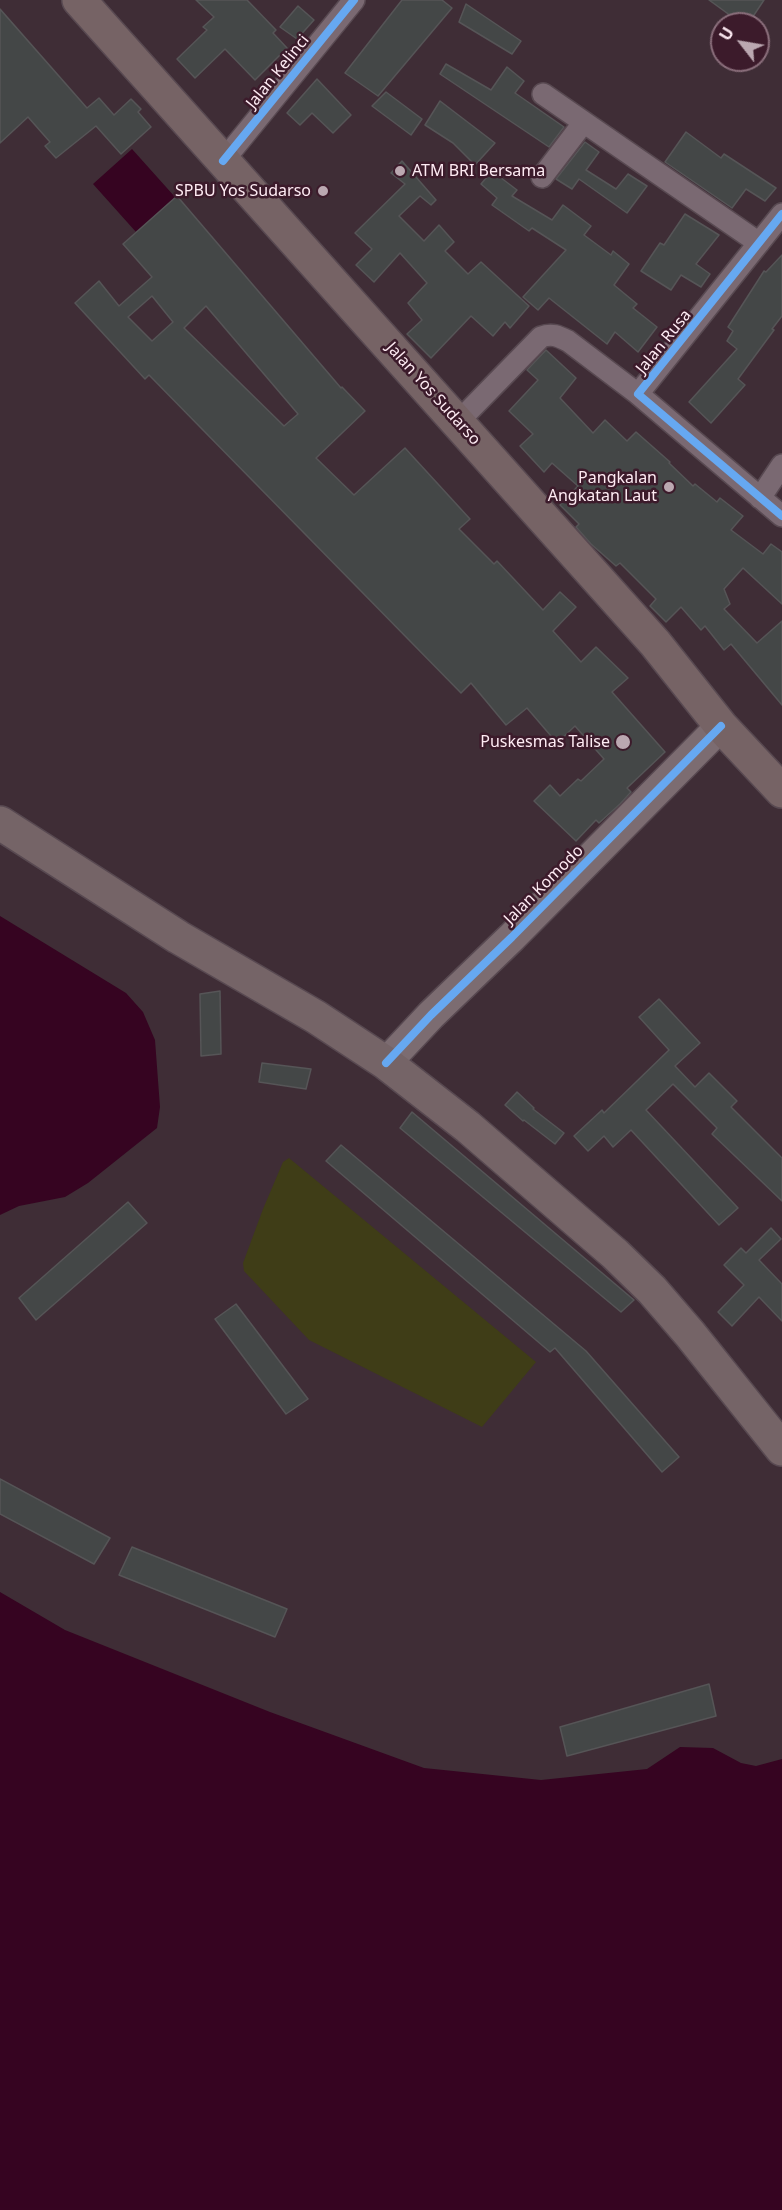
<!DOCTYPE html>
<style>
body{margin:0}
#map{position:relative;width:782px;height:2210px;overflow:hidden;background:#3f2d36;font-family:"Noto Sans",sans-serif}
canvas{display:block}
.north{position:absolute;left:710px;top:12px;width:60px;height:60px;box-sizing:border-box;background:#3c1b2b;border:2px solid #8a6e7b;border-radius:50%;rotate:301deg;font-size:16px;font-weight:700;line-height:24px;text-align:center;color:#feebf3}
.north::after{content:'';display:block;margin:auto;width:21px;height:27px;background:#bba8b1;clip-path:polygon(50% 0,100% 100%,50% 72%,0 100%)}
</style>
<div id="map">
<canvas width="782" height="2210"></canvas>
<div class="north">U</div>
</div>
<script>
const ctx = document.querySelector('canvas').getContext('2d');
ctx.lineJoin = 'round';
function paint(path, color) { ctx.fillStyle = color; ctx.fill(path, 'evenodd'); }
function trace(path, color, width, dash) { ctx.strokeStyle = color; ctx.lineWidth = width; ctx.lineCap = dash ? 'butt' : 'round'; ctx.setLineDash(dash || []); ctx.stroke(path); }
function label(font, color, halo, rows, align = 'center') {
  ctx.font = font + ' "Noto Sans",sans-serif'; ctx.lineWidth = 5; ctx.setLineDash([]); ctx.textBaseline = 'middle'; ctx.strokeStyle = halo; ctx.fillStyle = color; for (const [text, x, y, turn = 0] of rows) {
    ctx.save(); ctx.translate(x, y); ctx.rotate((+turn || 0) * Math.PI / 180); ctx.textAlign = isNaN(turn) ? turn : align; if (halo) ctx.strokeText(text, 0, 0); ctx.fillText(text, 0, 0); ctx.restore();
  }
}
paint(new Path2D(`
 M289,1158l247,204 -54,65 -173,-87 -65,-69 -1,-8 20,-54 20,-47z`), '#3f3d17');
paint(new Path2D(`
 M132,149l43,48 -39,35 -43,-48z
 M0,916l126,77 17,19 12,28 5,67 -3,21 -69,55 -23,14 -46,9 -19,9z
 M0,1592l65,38 205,82 154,56 117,12 106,-11 33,-22 33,1 28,15 15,3 26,-7v451h-782z`), '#360421');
const building = new Path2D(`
 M196,0h51l29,30 -3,3 14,15 -32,32 -30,-31 -30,29 -18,-19 30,-29 -4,-3 11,-10z
 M402,0h40l10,8 -74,88 -33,-23z
 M709,0h55l-16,24h-6z
 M466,4l55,37 -9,13 -53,-32z
 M298,6l16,14 -17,19 -17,-12z
 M0,9l87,99 12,-10 15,17 17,-16 10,10 -3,3 13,15 -30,27 -25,-28 -40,32 -11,-12 5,-4 -22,-25 -28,26z
 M446,64l45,26 16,-23 17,14 -9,12 49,34 -15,20 -109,-73z
 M317,79l34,36 -18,18 -21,-20 -12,12 -13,-12z
 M386,92l36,27 -11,16 -39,-29z
 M440,101l55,42 -20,22 -22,-22 -28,-18z
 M686,132l35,26 3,-4 52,34 -11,13 -19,-12 -14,19 -67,-46z
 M585,142l14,10 -13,18 30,19 12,-15 19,12 -20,27 -48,-34 -7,10 -16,-10z
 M402,161l34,39 -5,5 -11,-9 -21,20 25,25 15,-16 15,17 -9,9 23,23 13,-12 48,44 -19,22 -5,-6 -12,14 -22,-20 -40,42 -24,-24 15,-14 -14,-17 19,-20 -27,-30 -26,29 -18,-17 16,-16 -17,-16 50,-49 -14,-11z
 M492,171l25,19 -5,6 40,24 11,-15 28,21 -7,9 27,20 2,-4 16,13 -15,21 23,19 -4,4 24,19 -19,25 -23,-20 -8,12 -58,-46 -11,12 -15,-13 43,-47 -34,-22 -3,3 -37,-26 5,-7 -16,-14z
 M177,196l164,192 1,-1 23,24 -49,47 38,37 51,-47 65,71 -11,10 35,35 3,-3 46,49 17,-18 16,15 -23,24 28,31 15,-15 32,31 -16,14 53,60 -38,36 4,4 -11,12 -21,19 -3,-3 -20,21 -42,-40 16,-16 10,11 18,-17 3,2 23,-22 -29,-33 -18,17 -30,-35 -21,17 -35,-42 -10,10 -312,-318 -4,4 -70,-76 24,-22 20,25 33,-29 -29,-33zM152,296l21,26 -21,19 -24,-24zM206,306l92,108 -14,12 -100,-98z
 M685,214l34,21 -23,29 14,10 -9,13 -20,-12 -10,15 -30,-19 19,-28 4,2z
 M782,255v61l-10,13 2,1 -36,49 7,6 -34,38 -22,-21 48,-53 -10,-8 6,-10 -5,-4 36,-56 2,1z
 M546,350l30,28 -16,20 33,35 12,-13 22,21 9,-9 34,30 -1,1 24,23 2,-2 22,18 3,-4 23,18 -12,14 32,24 8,-10 11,8v52l-39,-36 -19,21 6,15 -6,5 33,34 25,-22v84l-51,-61 -7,6 -19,-24 -4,4 -20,-23 -15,15 -16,-16 6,-7 -36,-36 -4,3 -25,-22 -15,-17 3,-3 -19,-19 18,-19 -26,-23 -8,9 -24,-26 13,-12 -24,-23 29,-31 -11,-10z
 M220,991l1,63 -20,2 -1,-62z
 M659,999l41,44 -25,23 20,21 14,-14 28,28 -6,6 51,51v43l-70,-67 5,-6 -44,-44 -27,26 92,98 -19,17 -88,-95 -18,17 -9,-11 -16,15 -14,-15 28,-26 2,3 65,-63 -30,-33z
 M262,1063l49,6 -5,20 -47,-7z
 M517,1092l17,16 -1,1 31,24 -9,11 -31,-24 -1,1 -18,-16z
 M412,1112l222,188 -13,12 -221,-184z
 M341,1145l245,206 93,106 -17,15 -107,-124 -5,4 -224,-191z
 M128,1202l19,21 -111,97 -17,-22z
 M771,1228l10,11 -22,21 23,24v37l-23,-24 -27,29 -14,-14 26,-27 -20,-20 17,-17 5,5z
 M236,1304l72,95 -22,15 -71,-95z
 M0,1479l110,59 -16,26 -94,-50z
 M132,1547l155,62 -12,28 -156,-62z
 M709,1684l7,32 -149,40 -7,-29z`);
paint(building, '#444747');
trace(building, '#565557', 1.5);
const street = new Path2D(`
 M543,94l216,149
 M223,161l131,-161
 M542,177l42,-55
 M782,214l-144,180 144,122
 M458,422l83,-85c11,-4 17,-1 27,4l70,53
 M760,498l22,-33`);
const secondary = new Path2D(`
 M386,1063l45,-48 81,-78 209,-211`);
const primary = new Path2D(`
 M0,823l178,114 138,80 70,46 82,64 147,127 37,36 38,44 92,115`);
const highway = new Path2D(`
 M79,0l576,643 66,83 61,65`);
trace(street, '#584951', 24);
trace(secondary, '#584951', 33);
trace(primary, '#584951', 36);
trace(highway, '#584951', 36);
trace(street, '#7a6972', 21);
trace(secondary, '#7c6c71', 30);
trace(primary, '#756467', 33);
trace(highway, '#766365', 33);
trace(new Path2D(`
 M223,161l131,-161
 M782,214l-144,180 144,122
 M386,1063l45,-48 81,-78 209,-211`), '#66a8f1', 8);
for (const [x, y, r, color] of [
 [400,171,6,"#bba8b1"],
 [323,191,6,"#bba8b1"],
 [669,487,6,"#bba8b1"],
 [623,742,8,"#bba8b1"]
]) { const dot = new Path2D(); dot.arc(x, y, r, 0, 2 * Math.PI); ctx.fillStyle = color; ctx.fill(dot); trace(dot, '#3c1b2b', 2); }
label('16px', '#feebf3', '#3c1b2b', [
 ["Jalan Kelinci",278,72,-51],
 ["Jalan Rusa",664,342,-51],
 ["Jalan Yos Sudarso",433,394,48],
 ["Jalan Komodo",544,885,-45]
]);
label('16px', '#feebf3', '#3c1b2b', [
 ["ATM BRI Bersama",412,171,"left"],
 ["SPBU Yos Sudarso",311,191],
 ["Pangkalan",657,478],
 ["Angkatan Laut",657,496],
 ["Puskesmas Talise",610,742]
], 'right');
</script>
